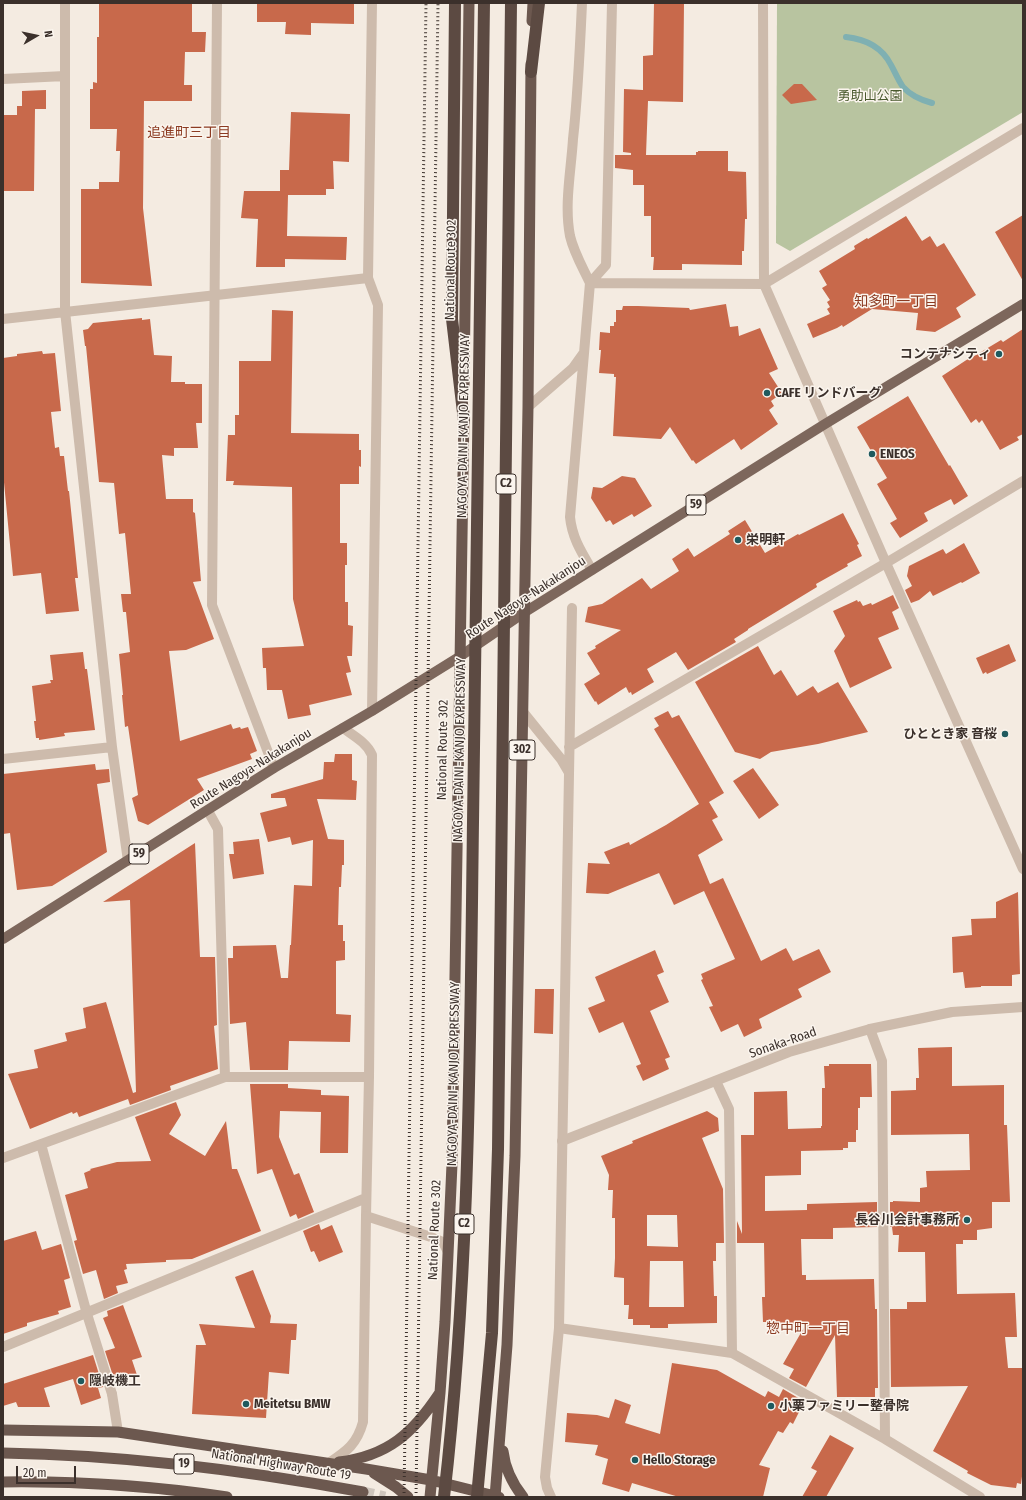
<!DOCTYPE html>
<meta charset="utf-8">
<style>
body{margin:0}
#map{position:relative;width:1026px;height:1500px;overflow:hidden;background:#f4ebe1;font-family:"Fira Sans Condensed",sans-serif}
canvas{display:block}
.frame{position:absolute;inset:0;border:4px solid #3b302b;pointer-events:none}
.north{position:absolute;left:16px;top:16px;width:40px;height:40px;-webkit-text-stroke:3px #fbf5ee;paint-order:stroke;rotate:81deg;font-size:11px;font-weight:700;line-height:16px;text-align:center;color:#3b302b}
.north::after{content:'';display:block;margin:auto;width:14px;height:18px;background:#3b302b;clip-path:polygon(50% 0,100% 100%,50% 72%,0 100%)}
.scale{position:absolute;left:16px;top:1466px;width:60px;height:18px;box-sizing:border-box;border:2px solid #3b302b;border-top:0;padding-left:5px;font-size:12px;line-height:14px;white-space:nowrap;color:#3b302b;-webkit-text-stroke:3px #fbf5ee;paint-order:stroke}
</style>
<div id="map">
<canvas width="1026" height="1500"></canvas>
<div class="frame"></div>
<div class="north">N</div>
<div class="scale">20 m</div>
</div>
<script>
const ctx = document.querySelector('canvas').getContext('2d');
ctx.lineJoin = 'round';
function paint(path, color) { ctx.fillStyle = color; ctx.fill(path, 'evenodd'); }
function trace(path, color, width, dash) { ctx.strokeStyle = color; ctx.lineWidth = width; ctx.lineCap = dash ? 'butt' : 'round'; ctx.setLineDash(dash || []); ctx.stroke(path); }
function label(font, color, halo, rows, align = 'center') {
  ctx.font = font + ' "Fira Sans Condensed","Noto Sans JP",sans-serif'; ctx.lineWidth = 3; ctx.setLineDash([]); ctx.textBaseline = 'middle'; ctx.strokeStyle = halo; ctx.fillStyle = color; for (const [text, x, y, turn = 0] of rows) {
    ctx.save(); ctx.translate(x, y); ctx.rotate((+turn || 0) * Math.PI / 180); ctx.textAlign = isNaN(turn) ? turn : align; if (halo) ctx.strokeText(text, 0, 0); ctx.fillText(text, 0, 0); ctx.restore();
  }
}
paint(new Path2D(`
 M777,3h246v109l-233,139 -14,-8z`), '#b8c4a0');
trace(new Path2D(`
 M846,37c19,2 36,10 45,28 4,7 7,15 12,22 8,9 18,13 29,16`), '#7fb0b2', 6);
paint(new Path2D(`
 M99,3h90l3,1v28h14l-1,20h-20l-1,33h8v16h-48l-1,107 9,78 -71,-3v-94h18v-7h20l1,-31h-4l1,-22h-27v-40h3v-7l4,1v-46h2z
 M257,3h97v21l-43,-1v12l-26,-1 1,-12h-29z
 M654,3h30l-1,99 -35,-1 -2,54h50v-3h2v-1h30v20l18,1 1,47h-2l-1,32h-2v14l-60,-1v6h-29l1,-13h-3v-41h-7v-31h-11v-15l-18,-2v-13h16v-2l-8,-1 1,-63 19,1v-34l10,-1z
 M794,84h8l15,16 -26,4 -9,-9z
 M46,90v19h-11l-1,82h-31v-76h14v-9h5v-15z
 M291,112l59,2 -1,48 -16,-1 1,28h-8v6h-38l-1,41 60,1 -1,23 -61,-1v8h-29l2,-48 -17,-1 3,-27h36v-21h9z
 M1023,215v66l-28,-49z
 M906,216l16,25 8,-5 7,11 7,-4 32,52 -20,13 5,9 -26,15 -19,-2 2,-17 -46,-4 -29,18 -1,-2 -5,3 -24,10 -6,-14 23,-10 -3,-5 3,-2 -3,-5 3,-2 -8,-12 5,-3 -8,-14 36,-22 -1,-3 13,-8 1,1z
 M726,304l4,23 8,-1 1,10 21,-8 18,41 -9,4 13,20 -11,8 3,5 -5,4 9,14 -37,26 -7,-11 -38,25 -3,-4 -1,1 -22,-34 -9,12 -48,-3 3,-59h-2v-3l-15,-1 2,-23h-2l1,-18 10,1v-7h4v-4h2v-12h6l1,-4h15l51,2 1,2z
 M272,310l21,1 -2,122 68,1v16h2v17l-2,-1v18h-19v59h7v22h-2v37h3v23l5,1 -1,30h-5l4,16 -5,1 6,22 -43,10 2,10 -23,4 -6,-29h-15l-1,-22h-3l-1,-20 42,-2 -11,-47 -1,-112 -59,-2 1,-4h-8l2,-46h7v-20h4v-54h32z
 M142,318v2l8,-1 4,36 18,1 -1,26h14v2h17v39h-6l2,25h-24v8l-12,-1 4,44h27v13l2,1 6,68 -8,1 21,57 -28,11 -17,1 11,90 51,-17 2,5 7,-2 1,2 7,-2 9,24 -7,3 2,5 -55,20 7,11 -56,35 -10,-4 -6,-23 6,-3 -10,-69 -3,1 -3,-32h1l-4,-41 11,-2 -4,-40h-3l-2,-18h10l-6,-61 -6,1 -5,-51 -15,-1 -13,-136h-1l-2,-16 5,-1 5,-6z
 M1023,329v105l-6,3 2,3 -19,10 -18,-30 -3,3 -3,-4 -5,4 -29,-47 29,-19v1l30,-18 2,2z
 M42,351l1,3 12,-1 6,58 -10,1 4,36 4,-1 1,9h4l4,35h1l9,87h-3l4,33 -33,3 -5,-41 -28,3 -10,-104v-114l14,-2v-2z
 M908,396l41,70 1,-1 18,31 -14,9 -3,-6 -27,14 4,8 -28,17 -10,-15 7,-4 -20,-35 10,-6 -30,-51z
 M622,476l13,2 17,28 -18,11 -2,-3 -19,11 -3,-5 -4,2 -15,-24 2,-11 9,1z
 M843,513l16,31 -2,1 5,11 -15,8 1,2 -32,18 1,3 -69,42v1l-14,9 2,3 -48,28 -12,-18 -29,17 7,13 -22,13 -1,-3 -2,1 -3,-6 -28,18 -2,-4 -1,1 -11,-18 16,-10 -13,-21 9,-5 -1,-2 26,-16 -36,-8 3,-15 14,-3 40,-26 9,11 28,-18 -7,-12 16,-11 6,9 36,-23 -2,-3 17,-11 20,33 33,-19 1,1z
 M964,543l16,30 -18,10 -1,-1 -28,14 -3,-5 -11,9 -8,3 -6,-13 7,-4 -5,-10 2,-10 34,-17 3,5z
 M893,595l6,13 -7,4 7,17 -21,9 14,30 -42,20 -16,-37 11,-15 -12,-25 24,-11 1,2 2,-1 3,5 8,-3 1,2z
 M1009,644l7,17 -29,13 -1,-2 -3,2 -7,-16z
 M758,646l16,29 7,-5 16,26 16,-10 5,7 20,-11 30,50 -50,12 -47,8 -11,7 -25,-7 -40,-70z
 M83,652l2,17h2l8,61 -31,3 1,3 -26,4v-2h-3l-2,-17h2l-4,-35 19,-3 -1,-3h3l-3,-25z
 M668,711l4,7 7,-3 45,78 -15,9 9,15 -6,3 11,20 -25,15 12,29 13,-6 38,83 25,-13 7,13 26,-12 12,23 -33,17 4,8 -43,22 3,9 -18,9 -6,-13 -17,8 -12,-25 4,-1 -12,-26 2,-1 -2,-5 34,-15 -31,-68 -30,14 -15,-32 -51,21 -22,-1 2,-30 22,1 -6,-12 25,-10 1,3 36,-20 33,-21 -45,-75 5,-3 -5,-8z
 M335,754h17v26l5,1 -1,19 -39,-1 11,40 16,1v25h-2l-1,22h-2l-1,38h5v16h2v19l-9,1v53l15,1 -1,27 -61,-1 -1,29h-38l-4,-48 -16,2 -2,-66h5v-12l43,-1 5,33h7l2,-33h1l3,-60 18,1 1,-46 -21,5 -2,-8 -22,5 -8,-29 27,-7 -2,-8h-14v-4l52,-15 1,-17h10z
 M95,764l1,6 13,-1 1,13 -13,2 10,68 -55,34 -35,4 -7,-57 -7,1v-60z
 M753,768l26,37 -20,14 -26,-38z
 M259,839l5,35 -31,5 -4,-25h5l-1,-12z
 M195,843l5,114h15l2,68 -3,1 4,43 -48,17 1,4 -41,15 -2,-6 -49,18 -2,-5 -4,2 -1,-2 -42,17 -22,-55 30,-6 -4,-18 33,-9 -2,-8 21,-5 -3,-20 23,-6 27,91 3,-1 -6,-192 -27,2z
 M1018,892l2,82 -8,1v11h-31v1l-16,1 -2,-16 -10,1 -1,-36 20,-2 -1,-16 25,-1v-16z
 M655,950l9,22 -7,3 12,27 -19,9 20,46 -5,2 4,10 -26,12 -7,-15 5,-2 -18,-42 -24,11 -11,-25 17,-7 -10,-24z
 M535,989h19l-1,45 -19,-1z
 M952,1047v39l52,-1v40h3l3,77h-18v26l-15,2v10h-14v4h-7l1,50 58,-1 2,44h-12l3,31h15v101l-2,15 -4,-1 -1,5 -25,-3 -24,-12 1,-2 -35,-20 35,-65 -77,1 -1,-78h17v-7h19l-1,-50h-27l1,-17h-6l-1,-8h-2v-25h3v-1l27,1v-14l7,-1 -1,-16 44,-1 -1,-36 -78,1v-44l25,-1v-12h3l-1,-30z
 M829,1064h42l1,33h-12v11h-2v22h-2v12h-8v6h-5v2l-42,1v24l-36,1v35l42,-1v-6l70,-2v25l-44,1v11h-32l1,36h4v5l68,-1 1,30h2l1,79h-3v9h-38l-2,-62 -29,52 -17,-9 5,-9 -11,-5 23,-40 -32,1v-3h-11l-1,-25h3l-1,-54h-27v-22l5,13 -1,-99h13v-43l33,-1 1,38 33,-1v-2h1v-38h3l-1,-22h5z
 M250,1084h38v4l33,2v5l28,1 -1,57h-28l1,-41 -41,-1 -1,26 15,38 5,-2 15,39 -16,7 -2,-5 -6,3 -18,-48 -15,5z
 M176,1102l5,13 -12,19 36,22 21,-35 6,48h5l24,62 -69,28 -26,1v2l-40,2 1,5 -3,1 4,13 -12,3 2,7 -14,6 -8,-29 -13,4 -9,-33 3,-1 -12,-45 23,-7 -4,-15 7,-3 -1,-1 27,-7 34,-1 -16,-44z
 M707,1111l11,7 1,13 -17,7 21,51 1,54h-8v18h-3l1,35h3v27l-49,1v4h-18v-3h-17v-6h-5l1,-14h-5v-27l-10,-1 1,-19v-40h-3l1,-28h-5l1,-15 -8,-19 32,-13 -1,-2zM647,1215h30l1,32 -31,-1zM650,1261h33l1,46h-35z
 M319,1224l2,6 11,-5 11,27 -24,10 -5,-11 -3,1 -8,-21z
 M36,1231l6,19 19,-6 9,34 -6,2 7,27 -13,4 1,3 -32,9v3l-24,8v-93z
 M253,1270l18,46 -1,7 27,1 -1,16h-5l-2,34 -20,-2 -3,46 -74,-4 4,-69h10l-7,-21 56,4 -20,-51z
 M123,1305l19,52 -10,3 5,15 -22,7 -10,-31 10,-3 -12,-30 5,-2 -1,-5z
 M93,1355l10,32 -5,1 3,10 -20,7 -8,-26 -29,9 6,19h-32l-2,-5 -13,4v-22z
 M672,1363l45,7 48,27 3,-6 11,6 4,-8 17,10 -4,6 5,3 -8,16 -3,-2 -7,11 -5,-2 -19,34 11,3 -7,29h-84l-47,-14 -3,9 -27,-8 6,-25 -13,-4 3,-10 -33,-3 2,-29 30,2 12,3 6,-19 16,6 -6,18 35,11z
 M830,1435l24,13 -28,49h-24l15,-26 -6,-3z`), '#c8694b');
trace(new Path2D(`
 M363,1492l22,5`), '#cfc6bd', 11, [11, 5.5]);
trace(new Path2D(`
 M65,3v308l47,436 16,114
 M217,3l-5,602 62,163
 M372,3l-4,275 10,27 -6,406
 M582,3c-2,45 -4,91 -9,136 -2,32 -9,66 -3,97 4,17 13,32 20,47l-20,234c2,21 12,36 22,53
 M763,3l1,281 122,279 137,306
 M3,79l62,-3
 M590,283l174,1 259,-156
 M590,283l16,-18 6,-262
 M3,319l365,-41
 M528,407l45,-39 10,-14
 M572,608l-13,720 173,25 153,86 95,58
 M523,712l38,47 7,12
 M343,728c11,8 24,15 29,27l-3,322 -3,139 65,21 12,5 5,10
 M569,747l317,-184 137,-82
 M3,759l109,-12
 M208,811l10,18 7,248h144
 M870,1029l12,32 3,378
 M716,1081l13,28 3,244
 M41,1144l46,170 25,80
 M3,1158l222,-81
 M3,1347l363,-149`), '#cdbbac', 10);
trace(new Path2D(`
 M562,1141l227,-89 81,-23 82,-17 71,-5
 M112,1394l6,38
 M329,1463c18,-12 28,-19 34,-41l3,-206
 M551,1497l-4,-9 -2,-11 14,-149`), '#cdbbac', 10);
trace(new Path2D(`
 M3,939l271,-171 98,-57 87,-54 66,-45 300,-188 198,-120`), '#7d675c', 10);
trace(new Path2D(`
 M532,21l1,-18
 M464,386l5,-383
 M3,1430l115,2 248,37 65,11 68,17
 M503,1451c2,18 9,32 20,46
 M3,1453c121,2 241,17 360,39
 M339,1462c49,-6 74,-29 100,-68
 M374,1473l22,14 12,10
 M3,1482c75,-1 150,4 224,15
 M430,1497l10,-104 5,-71 7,-158 12,-752
 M495,1497l12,-152 8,-189 13,-749 3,-343`), '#6c584f', 11);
trace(new Path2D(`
 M455,3l-3,316 12,102
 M531,72l8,-69`), '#5c4a42', 12);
trace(new Path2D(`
 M404,1497l22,-1494
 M416,1497l22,-1494`), '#3b302b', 3, [1, 3]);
trace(new Path2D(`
 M444,1497c26,-224 26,-450 29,-675 4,-273 8,-546 11,-819
 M477,1497l15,-164 6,-184 13,-1146`), '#5c4a42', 12);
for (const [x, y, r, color] of [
 [999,354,4,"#1f5a5e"],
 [767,393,4,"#1f5a5e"],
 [872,454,4,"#1f5a5e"],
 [738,540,4,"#1f5a5e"],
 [1005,734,4,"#1f5a5e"],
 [967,1220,4,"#1f5a5e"],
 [81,1381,4,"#1f5a5e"],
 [246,1404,4,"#1f5a5e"],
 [771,1406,4,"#1f5a5e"],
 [635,1460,4,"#1f5a5e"]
]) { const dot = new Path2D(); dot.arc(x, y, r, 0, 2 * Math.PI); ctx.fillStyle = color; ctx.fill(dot); trace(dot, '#fbf5ee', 1.5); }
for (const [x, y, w] of [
 [506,484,20],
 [696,505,20],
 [522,750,26],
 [139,854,20],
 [464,1224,20],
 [184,1464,20]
]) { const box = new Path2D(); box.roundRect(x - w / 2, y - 10, w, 20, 3); ctx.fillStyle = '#fbf5ee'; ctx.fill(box); trace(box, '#3b302b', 1); }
label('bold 12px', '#3b302b', null, [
 ["C2",506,484],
 ["59",696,505],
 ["302",522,750],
 ["59",139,854],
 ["C2",464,1224],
 ["19",184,1464]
]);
label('13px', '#4a5a2e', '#fbf5ee', [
 ["勇助山公園",870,96]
]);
label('13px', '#3b302b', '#fbf5ee', [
 ["National Route 302",451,270,-89],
 ["NAGOYA-DAINI-KANJO EXPRESSWAY",464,426,-89],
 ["Route Nagoya-Nakakanjou",526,598,-33],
 ["National Route 302",443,750,-89],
 ["NAGOYA-DAINI-KANJO EXPRESSWAY",460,750,-89],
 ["Route Nagoya-Nakakanjou",251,769,-32],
 ["Sonaka-Road",783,1043,-19],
 ["NAGOYA-DAINI-KANJO EXPRESSWAY",454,1074,-89],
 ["National Route 302",435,1230,-88],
 ["National Highway Route 19",281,1465,9]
]);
label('bold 13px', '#3b302b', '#fbf5ee', [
 ["コンテナシティ",991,354,"right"],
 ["CAFE リンドバーグ",775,393],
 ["ENEOS",880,454],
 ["栄明軒",746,540],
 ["ひととき家 音桜",997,734,"right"],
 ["長谷川会計事務所",959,1220,"right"],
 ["隠岐機工",89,1381],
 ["Meitetsu BMW",254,1404],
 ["小栗ファミリー整骨院",779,1406],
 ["Hello Storage",643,1460]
], 'left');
label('14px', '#8c3b22', '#fbf5ee', [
 ["追進町三丁目",189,133],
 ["知多町一丁目",896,302],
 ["惣中町一丁目",808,1329]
]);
</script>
